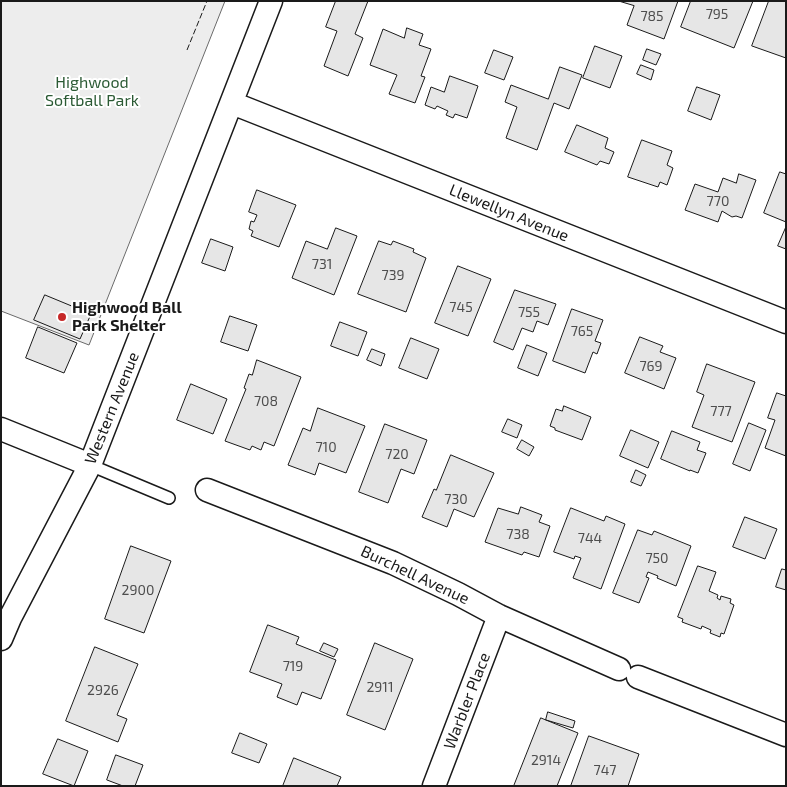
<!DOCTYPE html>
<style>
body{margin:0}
#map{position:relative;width:787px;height:787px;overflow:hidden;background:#fff;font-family:"Exo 2",sans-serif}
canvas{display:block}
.frame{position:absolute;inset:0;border:2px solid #1a1a1a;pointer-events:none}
</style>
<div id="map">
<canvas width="787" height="787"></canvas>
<div class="frame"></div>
</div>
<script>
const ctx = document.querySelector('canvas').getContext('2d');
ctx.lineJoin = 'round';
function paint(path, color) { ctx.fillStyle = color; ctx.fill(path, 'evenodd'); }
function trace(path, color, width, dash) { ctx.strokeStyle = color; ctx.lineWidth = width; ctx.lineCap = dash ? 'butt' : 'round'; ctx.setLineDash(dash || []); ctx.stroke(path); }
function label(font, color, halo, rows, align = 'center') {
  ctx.font = font + ' "Exo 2",sans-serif'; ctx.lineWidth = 4; ctx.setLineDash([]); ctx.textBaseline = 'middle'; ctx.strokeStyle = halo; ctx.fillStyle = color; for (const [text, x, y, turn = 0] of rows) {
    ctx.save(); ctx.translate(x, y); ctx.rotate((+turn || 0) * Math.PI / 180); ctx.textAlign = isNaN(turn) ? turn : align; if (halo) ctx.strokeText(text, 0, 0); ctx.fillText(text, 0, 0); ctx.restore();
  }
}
const built = new Path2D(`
 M1,1h224l-136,344 -88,-34z`);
paint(built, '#ededed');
trace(built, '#6a6a6a', 1);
const building = new Path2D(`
 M336,1h32l-13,33 8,4 -15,38 -24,-10 13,-35 -11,-4z
 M619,1h59l-14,38 -37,-14 7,-19z
 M691,1h62l-19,47 -53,-21z
 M769,1h17v57l-34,-12z
 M407,28l16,6 -4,11 12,4 -10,27 4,1 -10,26 -26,-9 8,-19 -27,-10 13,-36 21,9z
 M595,46l27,10 -12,32 -27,-10z
 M647,49l14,5 -5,11 -13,-5z
 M494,50l19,7 -9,23 -19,-7z
 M641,65l13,5 -3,10 -14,-6z
 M560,67l22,8 -13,34 -15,-6 -17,47 -31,-12 11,-31 -12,-5 6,-17 37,14z
 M450,76l28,10 -11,32 -12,-4 -2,4 -7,-3 2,-4 -11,-5 -2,3 -10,-4 6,-18 13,5z
 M697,87l23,8 -9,25 -23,-9z
 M577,125l31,13 -3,10 9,4 -5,12 -9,-3 -3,4 -32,-13z
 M642,140l30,11 -5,14 6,3 -6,17 -7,-3 -2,5 -30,-10z
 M780,172l6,2v48l-22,-9z
 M739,174l17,6 -14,38 -6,-2 -4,1 -10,-6 -4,11 -33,-12 10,-26 23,8 5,-14 13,5z
 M257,190l39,15 -17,42 -28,-11 2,-5 -4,-2 2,-8 3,1 3,-7 -8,-3z
 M786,227v22l-8,-3z
 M336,228l21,8 -23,59 -42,-17 14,-37 21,8z
 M211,239l22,8 -8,24 -23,-8z
 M379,241l12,4 2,-4 21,8 -1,3 13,6 -20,54 -48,-18z
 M458,266l33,13 -23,57 -33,-13z
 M515,290l41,14 -8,21 -11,-4 -4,11 -11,-4 -9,22 -19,-8z
 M45,295l46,19 -11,25 -46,-19z
 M572,309l31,11 -8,21 6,2 -4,11 -4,-2 -8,21 -32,-12z
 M230,316l27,9 -9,26 -27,-9z
 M340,322l27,10 -9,24 -27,-10z
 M38,327l39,16 -13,30 -38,-15z
 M640,337l23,9 -3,6 16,6 -12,31 -39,-16z
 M411,338l28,11 -12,30 -28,-11z
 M527,345l20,8 -9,23 -20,-8z
 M372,349l13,5 -4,12 -14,-6z
 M257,360l44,17 -27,69 -10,-4 -3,8 -9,-4 -2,4 -25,-9 21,-52 -2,-1 5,-14 3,1z
 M707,364l48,18 -23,60 -40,-15 12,-32 -7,-3z
 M191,384l36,15 -14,35 -36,-14z
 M777,393l9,3v60l-21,-8 10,-28 -7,-2z
 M564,406l27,11 -9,23 -27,-10v-2l-5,-2 6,-17 6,2z
 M318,408l47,18 -19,47 -27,-10 -4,12 -27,-10 15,-37 7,3z
 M508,419l14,6 -5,13 -15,-6z
 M749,423l17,7 -16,41 -17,-7z
 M385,424l42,16 -13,34 -13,-5 -13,34 -29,-11z
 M631,430l28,12 -11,26 -28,-12z
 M672,431l28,11 -3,8 9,3 -8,20 -8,-3v1l-29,-12z
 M522,440l12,7 -5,9 -12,-7z
 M451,455l43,18 -20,44 -20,-8 -7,18 -25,-10 12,-28 2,1z
 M636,470l10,5 -5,11 -10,-4z
 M521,507l21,8 -3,7 11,4 -11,31 -15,-5 -2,3 -37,-13 13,-34 20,6z
 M571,508l33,13 2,-5 19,8 -24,65 -28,-11 8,-20 -6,-2 -1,3 -20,-7z
 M745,517l32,12 -12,30 -32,-12z
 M638,530l14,5 2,-4 37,15 -15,40 -19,-8 1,-2 -10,-4 -2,5 3,1 -10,25 -26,-10z
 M131,546l40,15 -27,72 -39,-14z
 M698,566l18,6 -7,19 9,4 -1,3 3,2 1,-4 10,3 -1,4 4,2 -10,29 -3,-1 -1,4 -10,-4 1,-3 -9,-4 -1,3 -19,-7 1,-3 -5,-2z
 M782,569l4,1v20l-10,-3z
 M268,625l31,12 -3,7 40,16 -15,39 -19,-7 -5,13 -20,-8 5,-13 -32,-12z
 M324,643l14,6 -4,8 -14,-6z
 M375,643l38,16 -28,71 -38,-15z
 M95,647l43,17 -21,51 10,4 -9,23 -52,-21z
 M548,712l27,9 -2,7 -27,-8z
 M541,718l37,15 -21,53h-43z
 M240,733l27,11 -8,19 -27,-10z
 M589,736l50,18 -11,32h-57z
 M58,739l30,12 -14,35 -31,-12z
 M116,755l27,10 -8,21h-12l-16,-6z
 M294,758l47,19 -4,9h-54z`);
paint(building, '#e6e6e6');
trace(building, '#1a1a1a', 1);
const service = new Path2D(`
 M90,465l79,33`);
const minor = new Path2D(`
 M232,103l554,219
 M1,429l89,36
 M207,490l186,73 65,31 41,22 120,53
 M1,639l9,-21 80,-153 181,-464
 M638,677l148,58
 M434,786l65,-170`);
trace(service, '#1a1a1a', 14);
trace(minor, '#1a1a1a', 25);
trace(service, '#fff', 11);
trace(minor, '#fff', 22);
trace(new Path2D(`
 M187,50l20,-49`), '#1a1a1a', 1, [6, 2.5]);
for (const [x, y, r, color] of [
 [62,317,5,"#c62828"]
]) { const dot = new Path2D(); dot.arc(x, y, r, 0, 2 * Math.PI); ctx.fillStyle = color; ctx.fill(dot); trace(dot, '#fff', 2); }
label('14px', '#4d4d4d', null, [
 ["795",717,14],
 ["785",652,16],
 ["770",718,201],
 ["731",322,264],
 ["739",393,275],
 ["745",461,307],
 ["755",529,312],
 ["765",582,331],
 ["769",651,366],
 ["708",266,401],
 ["777",721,411],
 ["710",326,447],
 ["720",397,454],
 ["730",456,499],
 ["738",518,534],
 ["744",590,538],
 ["750",657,558],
 ["2900",138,590],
 ["719",293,666],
 ["2911",380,687],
 ["2926",103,690],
 ["2914",546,760],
 ["747",605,770]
]);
label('16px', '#2b5a34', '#fff', [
 ["Highwood",92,83],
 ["Softball Park",92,101]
]);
label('16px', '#1a1a1a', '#fff', [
 ["Llewellyn Avenue",509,213,22],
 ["Western Avenue",112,408,-68],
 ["Burchell Avenue",415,575,25],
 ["Warbler Place",467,701,-69]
]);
label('bold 16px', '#1a1a1a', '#fff', [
 ["Highwood Ball",72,308],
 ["Park Shelter",72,326]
], 'left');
</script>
